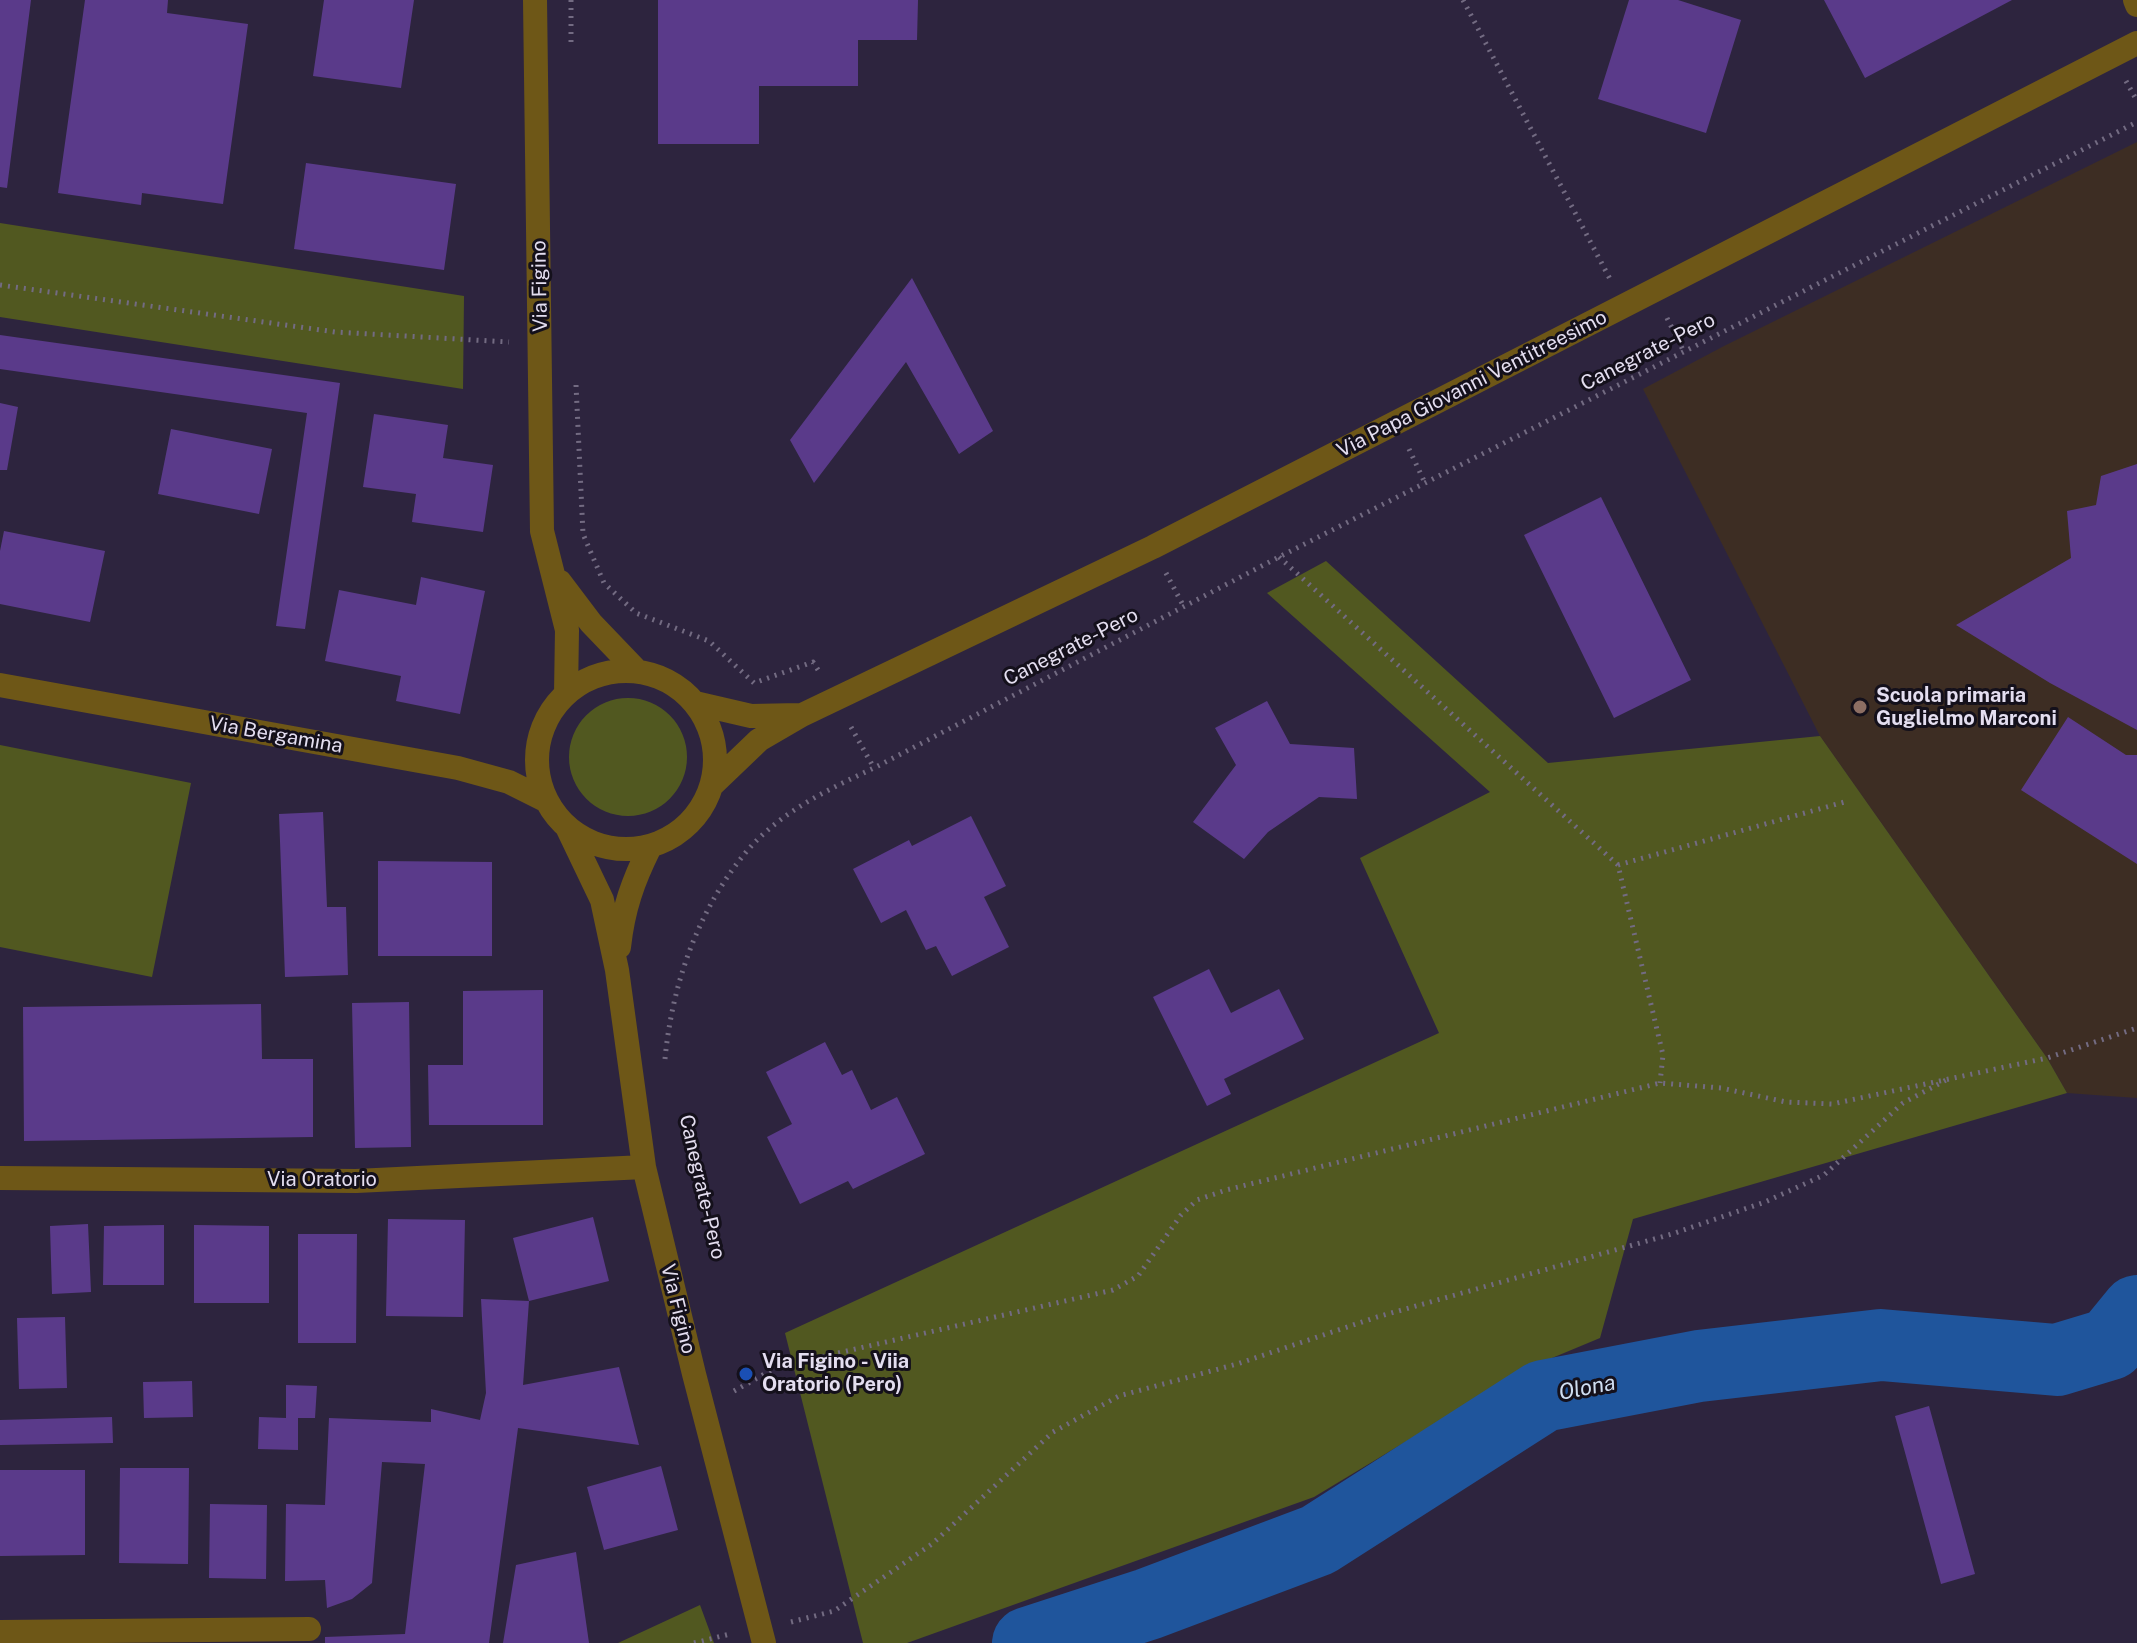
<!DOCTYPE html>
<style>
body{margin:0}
canvas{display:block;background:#2d243e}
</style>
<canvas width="2137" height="1643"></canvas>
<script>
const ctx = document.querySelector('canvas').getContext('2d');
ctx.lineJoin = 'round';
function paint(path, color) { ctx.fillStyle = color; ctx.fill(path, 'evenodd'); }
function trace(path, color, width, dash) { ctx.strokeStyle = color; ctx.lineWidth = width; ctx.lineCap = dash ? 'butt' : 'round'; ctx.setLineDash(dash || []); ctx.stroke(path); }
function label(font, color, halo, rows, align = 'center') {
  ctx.font = font + ' "Public Sans",sans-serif'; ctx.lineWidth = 6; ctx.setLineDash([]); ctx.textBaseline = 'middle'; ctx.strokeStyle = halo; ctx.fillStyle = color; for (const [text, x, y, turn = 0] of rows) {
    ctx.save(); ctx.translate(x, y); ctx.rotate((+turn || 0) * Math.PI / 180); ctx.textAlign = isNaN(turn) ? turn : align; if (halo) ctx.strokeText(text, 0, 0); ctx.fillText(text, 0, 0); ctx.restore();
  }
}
paint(new Path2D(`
 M2137,142v956l-70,-5 -20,-35 -227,-322 -177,-347 81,-43z`), '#3d2d23');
paint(new Path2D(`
 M0,223l464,73 -1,93 -463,-72z
 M1326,561l222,202 272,-27 227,322 20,35 -434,126 -33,119 -72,30 -214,129 -407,146h-44l-78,-310 654,-300 -79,-175 130,-66 -223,-199z
 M569 757a59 59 0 1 1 118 0a59 59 0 1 1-118 0Z
 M0,745l191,38 -39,194 -152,-30z
 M700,1605l14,38h-96z`), '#515820');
trace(new Path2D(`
 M1028,1643l120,-39 170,-64 225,-144 156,-30 182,-21 176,15 53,-16 27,-33`), '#1f559c', 72);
paint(new Path2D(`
 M0,0h31l-24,188 -7,-1z
 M85,0h83l-1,13 81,11 -25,180 -81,-11 -1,12 -83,-12z
 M324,0h90l-13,88 -88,-12z
 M658,0h260l-1,40h-59v46h-99v58h-101z
 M1629,0h49l63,20 -35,113 -108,-34z
 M1824,0h188l-147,78z
 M306,163l150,21 -12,86 -150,-21z
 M912,278l81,153 -34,23 -53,-92 -92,121 -24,-43z
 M0,335l340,48 -35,246 -29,-3 31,-213 -307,-44z
 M0,403l18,4 -11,63h-7z
 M374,414l74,11 -5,33 50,7 -10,67 -71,-10 4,-28 -53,-7z
 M171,429l101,20 -13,65 -101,-20z
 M2137,464v266l-87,-47 -94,-58 115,-67 -4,-47 29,-6 5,-29z
 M1601,497l90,183 -77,38 -90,-183z
 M4,531l101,20 -15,71 -90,-18v-53z
 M421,577l64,14 -25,123 -64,-13 5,-25 -76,-15 14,-71 77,15z
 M1267,701l23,43 64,4 3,51 -38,-2 -51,35 -24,27 -51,-37 43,-57 -21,-37z
 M2068,717l58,38h11v109l-116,-74z
 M323,812l4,95h19l2,68 -63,2 -6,-163z
 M971,816l35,70 -22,11 25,50 -57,29 -16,-30 -10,4 -20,-40 -25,13 -28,-54 56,-29 3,6z
 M378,861l114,1v94h-114z
 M1209,969l22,44 48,-24 25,50 -80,40 7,15 -24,12 -54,-109z
 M543,990v135h-114l-1,-60h35v-74z
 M409,1002l2,145 -56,1 -3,-145z
 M261,1004l1,55h51v78l-289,4 -1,-134z
 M825,1042l17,33 10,-5 19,40 26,-13 28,57 -72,35 -5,-8 -48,23 -33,-67 25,-13 -26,-52z
 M593,1217l16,64 -80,20 -16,-63z
 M388,1219l77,1 -2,97 -77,-1z
 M88,1224l3,68 -39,2 -2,-68z
 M164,1225v60h-61l1,-59z
 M194,1225l75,1v77h-75z
 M298,1234h59l-1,109h-58z
 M481,1299l48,2 -6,84 96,-18 20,78 -121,-17 -29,215h-164v-6l80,-3 20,-170 -43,-2 -10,121 -20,16 -25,9 -2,-28 -40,1 1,-77 39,1 4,-87 102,4v-13l49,11 6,-27z
 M65,1317l2,71 -48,1 -2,-71z
 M192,1381l1,36 -49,1 -1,-36z
 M286,1385l31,1 -2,32h-17v32l-40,-1 1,-32 27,1z
 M1929,1406l46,168 -34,10 -46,-168z
 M112,1417l1,26 -113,2v-25z
 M661,1466l17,64 -74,20 -17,-63z
 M120,1468h69l-1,96 -69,-1z
 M0,1470h85v85l-85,1z
 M210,1504l57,1 -1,74 -57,-1z
 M576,1552l13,91h-86l13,-78z`), '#5a3a8a');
trace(new Path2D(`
 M571,0v47
 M1463,0l147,279
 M2126,81l11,20
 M0,285l335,47 174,10
 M1667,318l17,34
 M576,385l7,149 21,49 32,30 73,28 45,42 59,-21 7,11
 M1409,449l16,34
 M1279,557l339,308 45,190 -3,28
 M1166,573l18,34
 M851,727l23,41
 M1618,865l230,-64
 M665,1059c7,-74 33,-150 82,-208 33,-39 82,-62 127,-83l405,-211 858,-435
 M734,1391l43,-24 336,-77 25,-14 43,-61 16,-15 29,-10 434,-107 61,5 65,14 46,2 215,-46 90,-30
 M791,1622l43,-11 98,-67 121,-112 66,-36 118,-32 140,-47 295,-83 93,-32 59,-27 79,-72 43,-23
 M694,1643l36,-9`), '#736b82', 5, [2, 6]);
trace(new Path2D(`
 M535,0l7,531 25,99 -1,64
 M2135,0l2,5
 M560,582l31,41 46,48
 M537 760a89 89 0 1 1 178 0a89 89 0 1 1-178 0Z
 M0,685l458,83 51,14 38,19
 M695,703l56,13 49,-1
 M712,785l47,-45 43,-25 351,-168 984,-504
 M568,829l34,71 15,70 27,197 50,207 70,269
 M619,947c4,-38 14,-66 31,-100
 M0,1178l356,3 288,-14
 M0,1632l309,-3`), '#6e5717', 24);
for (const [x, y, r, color] of [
 [1860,707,8,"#8d6e63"],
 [746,1374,8,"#1a4fb4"]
]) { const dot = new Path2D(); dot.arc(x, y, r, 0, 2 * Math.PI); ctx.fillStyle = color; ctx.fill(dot); trace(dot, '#14101b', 3); }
label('20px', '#e4def0', '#14101b', [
 ["Via Figino",540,286,-91],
 ["Canegrate-Pero",1648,352,-27],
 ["Via Papa Giovanni Ventitreesimo",1472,384,-27],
 ["Canegrate-Pero",1071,647,-27],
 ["Via Bergamina",276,735,10],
 ["Via Oratorio",322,1180],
 ["Canegrate-Pero",702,1187,77],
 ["Via Figino",678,1309,76]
]);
label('bold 20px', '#e4def0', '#14101b', [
 ["Scuola primaria",1876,696],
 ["Guglielmo Marconi",1876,719],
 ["Via Figino - Viia",762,1362],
 ["Oratorio (Pero)",762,1385]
], 'left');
label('italic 22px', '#cfddf1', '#14101b', [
 ["Olona",1587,1388,-11]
]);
</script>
